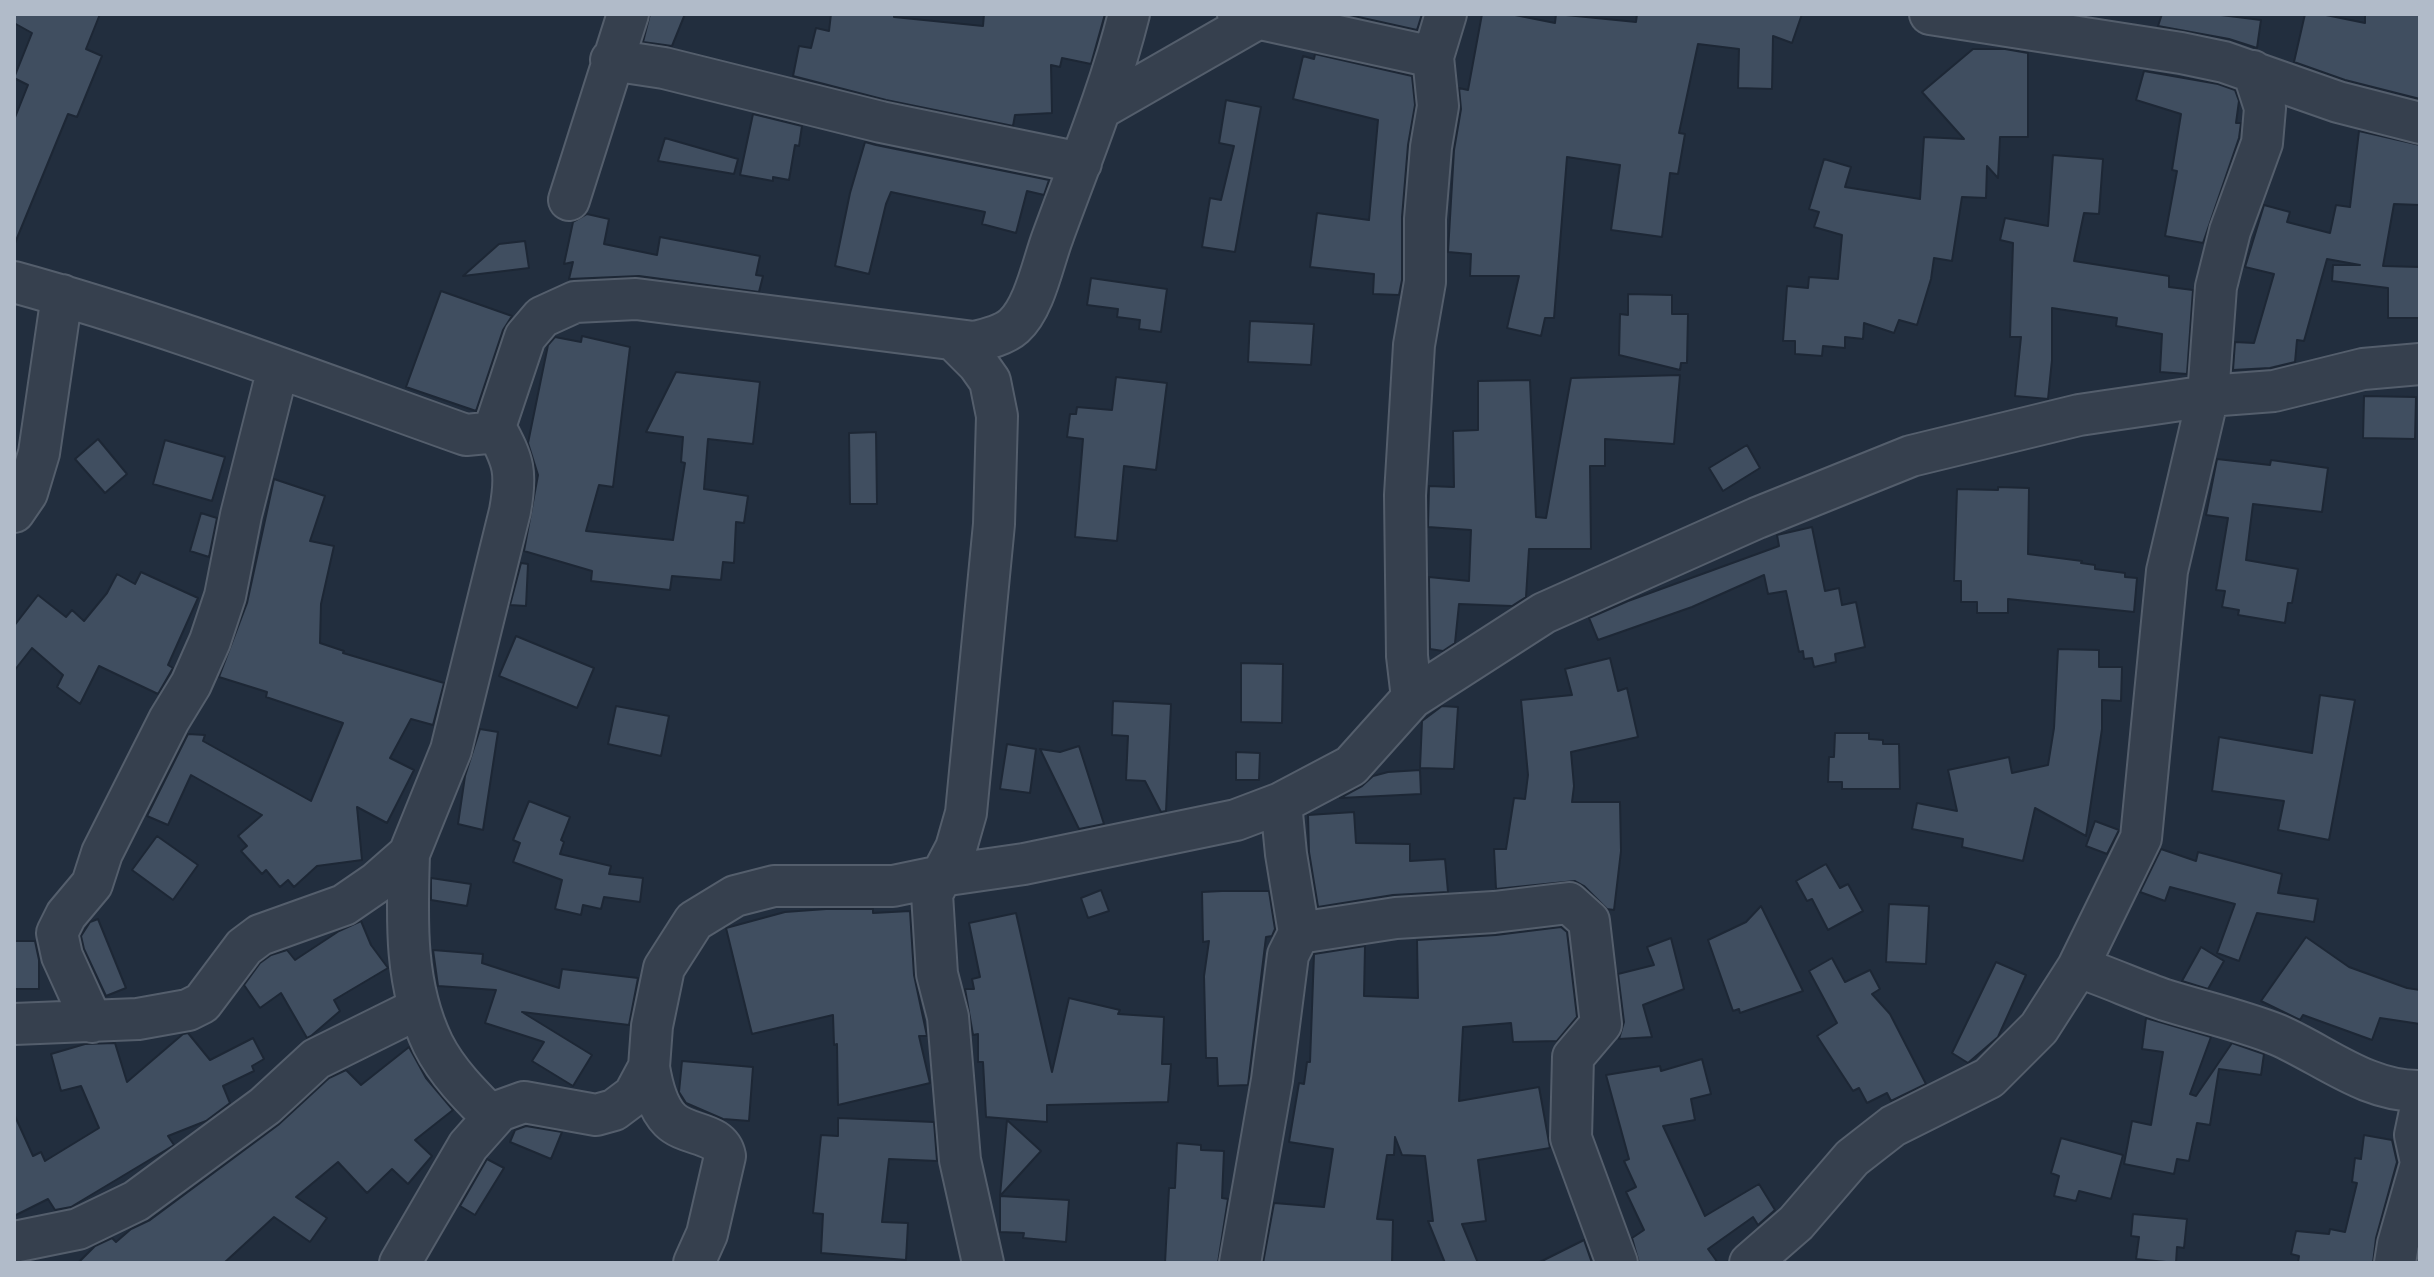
<!DOCTYPE html>
<style>
body{margin:0}
#map{position:relative;width:2434px;height:1277px;overflow:hidden;background:#222e3e;font-family:Mulish,sans-serif}
canvas{display:block}
.frame{position:absolute;inset:0;border:16px solid #b1bbc9;pointer-events:none}
</style>
<div id="map">
<canvas width="2434" height="1277"></canvas>
<div class="frame"></div>
</div>
<script>
const ctx = document.querySelector('canvas').getContext('2d');
ctx.lineJoin = 'round';
function paint(path, color) { ctx.fillStyle = color; ctx.fill(path, 'evenodd'); }
function trace(path, color, width, dash) { ctx.strokeStyle = color; ctx.lineWidth = width; ctx.lineCap = dash ? 'butt' : 'round'; ctx.setLineDash(dash || []); ctx.stroke(path); }
const building = new Path2D(`
 M14,14h86l-14,35 16,7 -25,61 -9,-3 -53,129 -1,-123 14,-35 -14,-7 18,-45 -18,-10z
 M650,14h35l-13,32 -29,-4z
 M831,14h63v3l89,9 1,-12h121l-14,50 -29,-6 -2,9 -9,-2 1,48 -37,2 -2,11 -127,-26 -93,-24 6,-30 12,2 5,-20 13,3z
 M1345,14h77l-5,16z
 M1482,14h28l45,9 1,-9 80,8 1,-8h165l-10,29 -19,-7 -1,53 -34,-1 1,-39 -41,-5 -19,89 6,1 -7,40 -8,-1 -8,64 -51,-7 9,-65 -53,-8 -13,161h-9l-4,18 -34,-8 12,-52h-49l1,-22 -23,-2 6,-102 7,-41 -2,-21 9,2z
 M2162,14h51l48,6 -4,28 -28,-9 -71,-13z
 M2305,14h16l44,9v-9h55v85l-75,-19 -51,-18z
 M1973,49h32l23,4v84h-28l-2,41 -11,-12 -1,32 -24,-1 -10,64 -18,-3 -3,21 -14,46 -18,-5 -5,13 -30,-10 -1,16 -18,-2v11l-22,-2 -1,10 -27,-2v-13h-12l4,-55 21,2 1,-11 29,2 4,-44 -28,-8 5,-15 -10,-3 15,-50 27,8 -6,20 75,12 4,-62 40,2 -42,-47z
 M1315,54l97,22 3,29 -7,40 -6,72v63l-3,15 -26,-1 1,-20 -64,-7 7,-54 52,7 9,-100 -85,-21 10,-43 11,3z
 M2144,71l74,13 17,6 4,11 -3,22h5l-2,15 -36,105 -38,-7 12,-65 -5,-1 9,-56 -45,-14z
 M1226,100l35,7 -26,145 -33,-5 8,-49 11,2 13,-54 -15,-3z
 M753,114l49,12 -3,20 -4,-1 -6,35 -16,-3v4l-33,-6z
 M2359,131l61,14v60l-26,-1 -11,62 37,1v51h-32v-30l-56,-7 1,-16h27l-33,-6 -23,82 -7,-1 -2,22 -25,6 -37,2 2,-28 19,1 20,-69 -29,-7 19,-62 26,7 -3,10 43,11 6,-28 14,2z
 M665,138l73,21 -4,15 -76,-13z
 M865,142l11,3 173,35 -5,15 -17,-4 -11,42 -34,-9 3,-12 -94,-20 -5,12 -17,70 -34,-8 15,-73z
 M2053,155l50,4 -4,55 -15,-1 -10,48 95,15v11l24,3 -6,84 -27,-2 2,-38 -46,-8 1,-8 -65,-10v52l-4,39 -33,-3 6,-59h-11l3,-94 -13,-3 5,-22 43,8z
 M587,214l22,5 -5,25 53,11 3,-18 100,19 -4,19 7,1 -4,16 -120,-16 -70,3 4,-17 -9,2 9,-42z
 M525,241l4,27 -66,8 36,-32z
 M1091,278l76,11 -6,43 -22,-3 1,-9 -23,-3 1,-8 -31,-4z
 M441,291l71,25 -9,14 -27,81 -70,-24z
 M1628,294l44,1v19h16l-1,49h-6l-1,7 -61,-15 1,-41 8,1z
 M1250,321l64,3 -3,41 -63,-3z
 M582,336l48,11 -17,140 -14,-2 -13,46 87,9 12,-77 -4,-1 2,-25 -37,-5 30,-60 84,10 -7,62 -45,-5 -4,50 44,7 -4,27 -8,-1 -2,41 -11,-1 -2,18 -49,-4 -2,14 -79,-9 1,-10 -68,-20 14,-76 -10,-32 20,-98 7,-8 26,5z
 M1680,375l-6,69 -69,-5v27h-15l1,83h-62l-3,48 -14,9 -53,-2 -4,39 -12,8 -13,-2 -1,-72 40,4 2,-51 -43,-3 1,-41 25,1 -1,-56 25,-1v-49l52,-1 6,137 10,1 25,-140z
 M1116,377l51,6 -11,87 -32,-4 -7,75 -42,-4 8,-98 -16,-2 3,-23h6l1,-7 35,3z
 M2364,396l52,1 -1,42 -52,-1z
 M876,432l1,72h-27l-1,-71z
 M98,439l29,35 -22,19 -30,-34z
 M165,440l60,17 -13,44 -59,-17z
 M1747,445l13,23 -37,23 -14,-23z
 M2217,459l53,6 1,-5 57,8 -6,44 -69,-8 -7,56 52,9 -6,34h-4l-3,20 -47,-8 1,-5 -17,-3 3,-16 -9,-1 12,-72 -22,-3z
 M274,479l51,17 -15,45 24,5 -13,58 -1,39 24,8 -1,2 101,30 -11,42 -22,-6 -21,39 24,12 -27,53 -30,-16 5,53 -45,6 -23,21 -6,-7 -8,7 -14,-17 -4,4 -21,-23 6,-5 -9,-10 24,-21 -71,-40 -23,50 -21,-9 41,-82 17,1 -2,6 108,60 32,-78 -77,-26 1,-5 -48,-15 28,-74z
 M1998,487l31,1 -1,66 54,7 -1,2 14,2v4l30,4v4l12,1 -3,34 -126,-13v14h-31v-11h-16v-21h-7l3,-92 41,1z
 M201,513l16,5 -8,39 -19,-6z
 M1812,527l13,64 14,-3 3,17 14,-3 9,45 -30,7 1,8 -22,5 -2,-9 -8,1 -1,-8 -4,1 -13,-61 -18,3 -4,-19 -72,32 -94,33 -9,-22 39,-17 151,-55 -2,-11z
 M521,563l7,1 -2,42 -16,-1z
 M141,572l57,26 -30,67 5,3 -15,26 -59,-28 -19,38 -23,-17 6,-12 -31,-27 -18,23v-45l24,-31 28,22 6,-7 12,11 23,-28 10,-19 18,10z
 M516,636l78,32 -17,40 -78,-32z
 M2058,649l41,1v17h23l-1,34 -19,-1v29l-16,107 -51,-28 -12,53 -61,-14 1,-8 -51,-10 5,-26 40,8 -9,-41 61,-13 3,16 36,-8 6,-37z
 M1610,658l8,33 9,-3 11,49 -67,15 3,34 -2,16h48l1,49 -7,59 -7,-1 -23,-23 -9,-5 -79,8 -2,-40h12l8,-51 11,1 3,-24 -7,-75 51,-5 -7,-26z
 M1241,663l42,1 -1,59 -41,-1z
 M2320,695l35,5 -26,140 -51,-10 6,-29 -72,-10 7,-54 93,16z
 M1113,701l58,3 -5,107 -5,1 -16,-31 -19,-1 2,-44 -16,-1z
 M616,706l53,10 -8,40 -53,-12z
 M1442,706l16,1 -4,62 -34,-1 2,-47z
 M480,729l18,3 -15,98 -25,-6 7,-48z
 M1835,733h34v6l14,1v4h16l1,45h-58v-7h-14l1,-25h5z
 M1007,744l29,5 -6,44 -30,-4z
 M1079,746l25,78 -25,5 -39,-80 20,3z
 M1236,752l24,1 -1,27h-23z
 M1420,770l1,24 -81,4 22,-12 11,-10 15,-4z
 M529,801l41,16 -9,23 3,2 -4,12 51,12 -2,8 34,4 -3,24 -36,-5 -3,12 -18,-4 -2,10 -26,-6 7,-29 -49,-18 7,-19 -7,-3z
 M1354,812l2,31 54,1v17l35,-2 3,33 -55,3 -75,12 -9,-55 -1,-37z
 M2095,821l24,9 -12,24 -21,-8z
 M157,836l41,29 -25,35 -41,-30z
 M2161,849l35,12 2,-9 84,22 -4,19 40,6 -4,23 -57,-9 -18,48 -22,-8 18,-49 -65,-17 -5,14 -25,-9z
 M1826,864l14,24 8,-4 15,27 -35,19 -16,-31 -5,2 -11,-20z
 M431,878l40,6 -4,22 -36,-6z
 M1101,890l8,21 -21,7 -7,-20z
 M1222,891h47l6,38 -3,7 -6,1 -18,148 -30,1 -1,-28h-11l-2,-82 5,-35 -6,1 -1,-50z
 M1889,904l40,2 -3,58 -40,-2z
 M1761,906l42,85 -63,22 -1,-4 -6,2 -25,-71 38,-18z
 M826,909h47v4l37,-2 4,64 13,61h-8l11,47 -92,22 -1,-61 -3,1 -1,-30 -81,19 -26,-106 59,-16z
 M1016,913l36,159 17,-74 51,12 -2,4 46,3 -2,47h9l-3,38 -121,3v17l-61,-5 -3,-55h-5v-28l-5,1 -8,-46h9l-2,-10 8,-2 -11,-54z
 M98,919l28,69 -20,8 -22,-47 -3,-13 9,-14z
 M361,921l10,24 17,23 -54,32 6,11 -29,25 -4,2 -26,-45 -21,15 -16,-23 16,-22 11,-8 16,-5 8,10 44,-29z
 M1561,927l6,5 10,85 -20,24 -44,1 -2,-19 -48,4 -4,74 80,-14 11,61 -72,12 8,61 -24,3 16,39h-33l-17,-42h5l-8,-65 -23,-1 -7,-18 -1,18h-7l-10,64 16,1 -1,43h-129l11,-60 50,4 9,-58 -44,-7 10,-59 5,1 3,-22h3l4,-108 51,-8 -1,50 54,2 -1,-58 79,-5z
 M2306,937l43,30 58,21 13,2v34l-40,-6 -8,22 -69,-25 -3,5 -39,-19z
 M1671,938l13,51 -41,16 9,32 -33,2 5,-17 -6,-48 36,-9 -7,-18z
 M14,941h21l4,19v29h-25z
 M2201,947l23,14 -16,28 -26,-8z
 M433,950l50,4 -1,9 77,25 3,-19 76,9 -9,47 -107,-13 70,43 -19,31 -41,-25 12,-19 -59,-19 11,-33 -58,-4z
 M1832,958l13,24 25,-12 10,19 -8,5 18,20 36,70 -35,17 -4,-8 -20,10 -8,-15 -6,3 -36,-55 20,-13 -28,-52z
 M1996,962l30,13 -28,62 -30,26 -16,-10z
 M2146,1018l65,19 -21,57 6,2 36,-53 32,11 -3,21 -42,-6 -9,56 -13,-2 -8,38 -12,-2 -3,15 -50,-10 8,-43 19,4 12,-73 -21,-3z
 M188,1033l22,27 43,-22 11,21 -12,7 2,5 -31,15 7,17 -24,18 -38,15 6,9 -8,5 -95,57 -16,3 -7,-11 -34,17v-102l19,42 8,-4 4,9 54,-33 -18,-42 -20,5 -10,-37 34,-10 30,-1 12,39 56,-48z
 M409,1047l17,31 27,32 -38,30 17,16 -24,28 -16,-15 -25,24 -29,-31 -42,35 31,21 -17,24 -36,-25 -50,46h-146l17,-17 17,-8 4,4 15,-13 19,-9 128,-95 51,-47 17,-8 15,15z
 M1702,1059l9,35 -20,5 4,21 -32,6 42,90 54,-32 16,26 -17,15 -5,-8 -45,32 10,14h-79l-7,-25 12,-8 -18,-38 10,-5 -12,-26 5,-2 -23,-84 54,-9 1,5z
 M682,1061l71,6 -4,54 -26,-2 -37,-16 -7,-11z
 M838,1118l96,4 3,39 -48,-2 -7,63 26,1 -2,37 -85,-7 2,-39 -10,-1 8,-78 17,1z
 M1007,1120l34,31 -41,45 69,4 -3,42 -43,-4 1,-5 -24,-1v-36z
 M526,1126l36,6 -11,27 -41,-17 5,-12z
 M2364,1135l28,5 5,22 -21,76 -3,25h-75l1,-7 -8,-2 5,-23 33,3 1,-5 15,3 12,-49 -5,-1 3,-24 6,1z
 M2061,1138l62,17 -12,44 -32,-8 -3,10 -22,-5 5,-20 -8,-3z
 M1177,1143l24,2v5l23,1 -2,47 6,1 -10,64h-53l4,-75h6z
 M487,1159l17,9 -29,47 -15,-9z
 M2133,1214l54,5 -3,29 -7,-1 -1,16 -40,-4 3,-22 -8,-1z
 M1584,1240l8,23h-54z`);
paint(building, '#404e60');
trace(building, '#1d2735', 2);
const minor = new Path2D(`
 M1238,14l195,43
 M1930,14l251,39 43,9 114,40 82,21
 M611,60l53,8 217,54 200,41
 M1102,108l157,-90
 M569,200l59,-186
 M14,282c153,42 303,100 452,153l21,-2 8,-6 30,-90 17,-20 33,-15 61,-3 338,43c13,-3 30,-7 40,-16 21,-19 29,-64 39,-90 27,-74 57,-146 76,-222
 M956,342l22,22 12,17 7,35 -3,108 -28,289 -10,35 -24,46 5,80 11,43 12,143 23,103
 M14,512l13,-19 12,-40 23,-158
 M1412,698l-5,-42 -2,-161 9,-150 11,-63v-63l6,-72 7,-41 -5,-49 13,-43
 M409,854c-2,64 -5,130 24,190 14,28 37,51 59,73
 M1299,933l97,-15 98,-6 75,-9 20,18 12,103 -28,33 -2,81 46,125
 M2078,967c30,10 58,23 87,33 38,12 76,20 113,35 46,20 89,57 142,56
 M92,1022l-30,-66 -5,-23 9,-18 26,-31 10,-31 67,-133 22,-36 19,-43 15,-45 16,-81 37,-147
 M14,1024l124,-5 50,-9 14,-7 42,-56 16,-12 84,-30 32,-22 33,-29 42,-104 59,-239c7,-39 4,-49 -15,-84
 M649,1067c3,18 8,40 21,53 17,17 50,11 55,36l-18,78 -13,29
 M2420,1111l-5,24 5,23
 M14,1242l64,-13 58,-28 129,-95 51,-47 103,-51
 M400,1263l68,-117 31,-35 25,-9 72,13 18,-5 20,-15 15,-28 3,-41 12,-58 30,-47 41,-25 39,-10h119l48,-10 83,-12 212,-44 45,-17 70,-37 61,-68 132,-85 213,-95 154,-62 168,-41 129,-19 66,-5 89,-22 57,-5
 M1240,1263l32,-183 16,-125 11,-22 -13,-79 -5,-51
 M1750,1263l46,-40 56,-65 41,-32 96,-48 50,-50 39,-61 63,-129 26,-267 41,-175 8,-109 14,-56 32,-88 3,-35 -12,-37
 M2395,1263l3,-19 22,-77`);
trace(minor, '#545e6c', 44);
trace(minor, '#36404e', 40);
</script>
